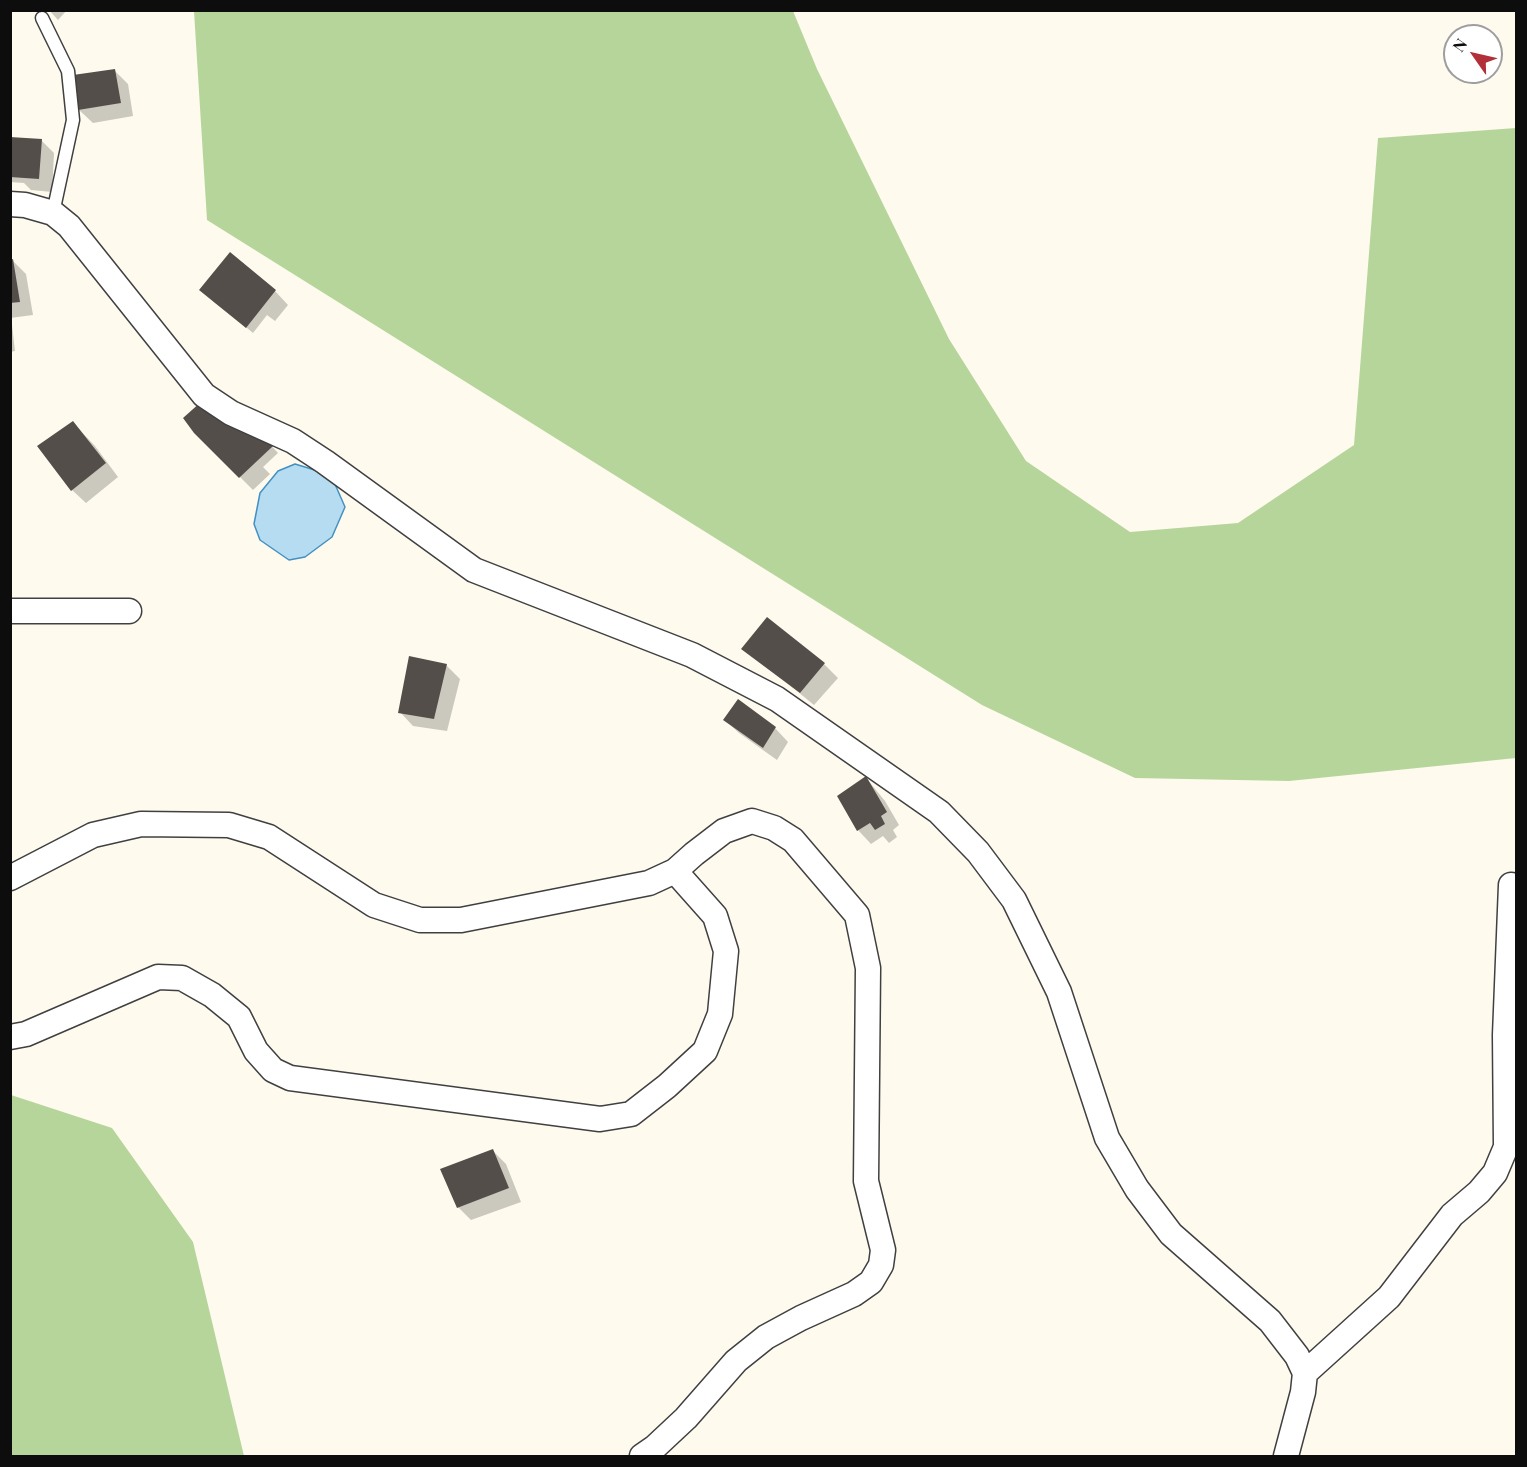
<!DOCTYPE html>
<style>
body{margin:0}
#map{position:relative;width:1527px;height:1467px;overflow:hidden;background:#fefaee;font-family:"Playfair Display",serif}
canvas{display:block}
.frame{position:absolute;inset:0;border:12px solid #0d0d0d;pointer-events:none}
.north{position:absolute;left:1443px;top:24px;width:60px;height:60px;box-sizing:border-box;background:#fff;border:2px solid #9e9e9e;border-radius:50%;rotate:304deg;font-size:16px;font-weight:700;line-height:24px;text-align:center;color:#0d0d0d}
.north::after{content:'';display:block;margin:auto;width:21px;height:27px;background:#b23038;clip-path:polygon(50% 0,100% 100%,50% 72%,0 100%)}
</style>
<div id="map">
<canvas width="1527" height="1467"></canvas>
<div class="frame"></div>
<div class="north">N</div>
</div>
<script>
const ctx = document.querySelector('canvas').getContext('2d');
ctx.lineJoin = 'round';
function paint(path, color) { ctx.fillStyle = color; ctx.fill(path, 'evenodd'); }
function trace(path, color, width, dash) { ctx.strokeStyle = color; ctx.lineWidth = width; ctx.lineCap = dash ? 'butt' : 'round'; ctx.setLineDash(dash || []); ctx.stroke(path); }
paint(new Path2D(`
 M194,11h599l24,58 132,270 77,122 104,71 108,-9 116,-78 24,-307 138,-10v630l-227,23 -154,-3 -153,-73 -775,-485z
 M11,1095l101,33 81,114 51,214h-233z`), '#b6d59b');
const water = new Path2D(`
 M295,464l36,11 14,32 -13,30 -27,20 -16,3 -29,-20 -6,-16 6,-31 18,-22z`);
paint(water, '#b6dcf1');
trace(water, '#4391c2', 1.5);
paint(new Path2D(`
 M49,10h18l-9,10z
 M115,71l13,13 5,32 -40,7 -14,-13z
 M10,139l31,1 13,13 -2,39 -21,-2 -7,-7 -14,-1z
 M230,254l45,37 13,14 -13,16 -8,-6 -14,18 -18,-15 -20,-15 -14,-13z
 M10,261h3l13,13 7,41 -23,3z
 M10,324l2,1 3,26 -5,1z
 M237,409l41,44 -15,14 7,7 -17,16 -58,-58z
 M73,423l22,23 23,31 -32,26 -14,-13 -33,-43z
 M767,619l57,45 14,14 -24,27 -44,-36z
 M446,665l14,14 -13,52 -34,-5 -13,-14z
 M748,709l27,19 13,14 -11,18 -38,-27 -14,-13z
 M866,778l19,23 14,24 -6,5 4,7 -8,6 -6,-7 -12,8 -13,-14z
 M493,1151l13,13 15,38 -50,18 -13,-13z`), '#0003');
paint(new Path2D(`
 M115,69l6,34 -43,7 -5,-35z
 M10,137l32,2 -3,40 -29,-2z
 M230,252l46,38 -30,38 -47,-38z
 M13,259l7,43 -10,1v-43z
 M211,393l27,15 35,38 -34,32 -45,-45 -11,-15z
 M73,421l33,42 -35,28 -34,-45z
 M767,617l58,46 -25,30 -59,-44z
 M409,656l38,8 -13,55 -36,-6z
 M738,699l38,28 -13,21 -40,-28z
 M866,776l21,36 -6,4 4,8 -10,6 -5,-7 -13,8 -20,-35z
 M493,1149l16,39 -52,20 -17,-39z`), '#544e4a');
const lane = new Path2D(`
 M42,18l26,53 5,49 -20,93`);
const street = new Path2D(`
 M10,204l15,1 28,8 16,13 135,169 27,18 62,28 32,21 149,108 218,85 85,44 162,113 39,40 36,48 45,92 48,146 30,51 34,45 99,87 27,35 8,17 -2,19 -17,64
 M10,611h119
 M10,878l83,-43 48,-11 88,1 40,12 105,68 46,15h41l188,-37 26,-12 19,-17 30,-23 28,-10 22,7 19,12 64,75 11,53 -2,213 17,69 -2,15 -10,17 -17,12 -53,24 -35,19 -30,24 -50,57 -31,29 -13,9
 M10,1037l16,-3 132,-57 24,1 30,17 27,22 17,34 17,19 17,8 310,41 31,-5 36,-28 38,-35 15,-37 6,-63 -11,-35 -40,-45
 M1305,1373l84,-76 63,-82 27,-23 16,-19 11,-26 -1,-112 6,-150`);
trace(lane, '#404040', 15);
trace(street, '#404040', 27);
trace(lane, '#fff', 12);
trace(street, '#fff', 24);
</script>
